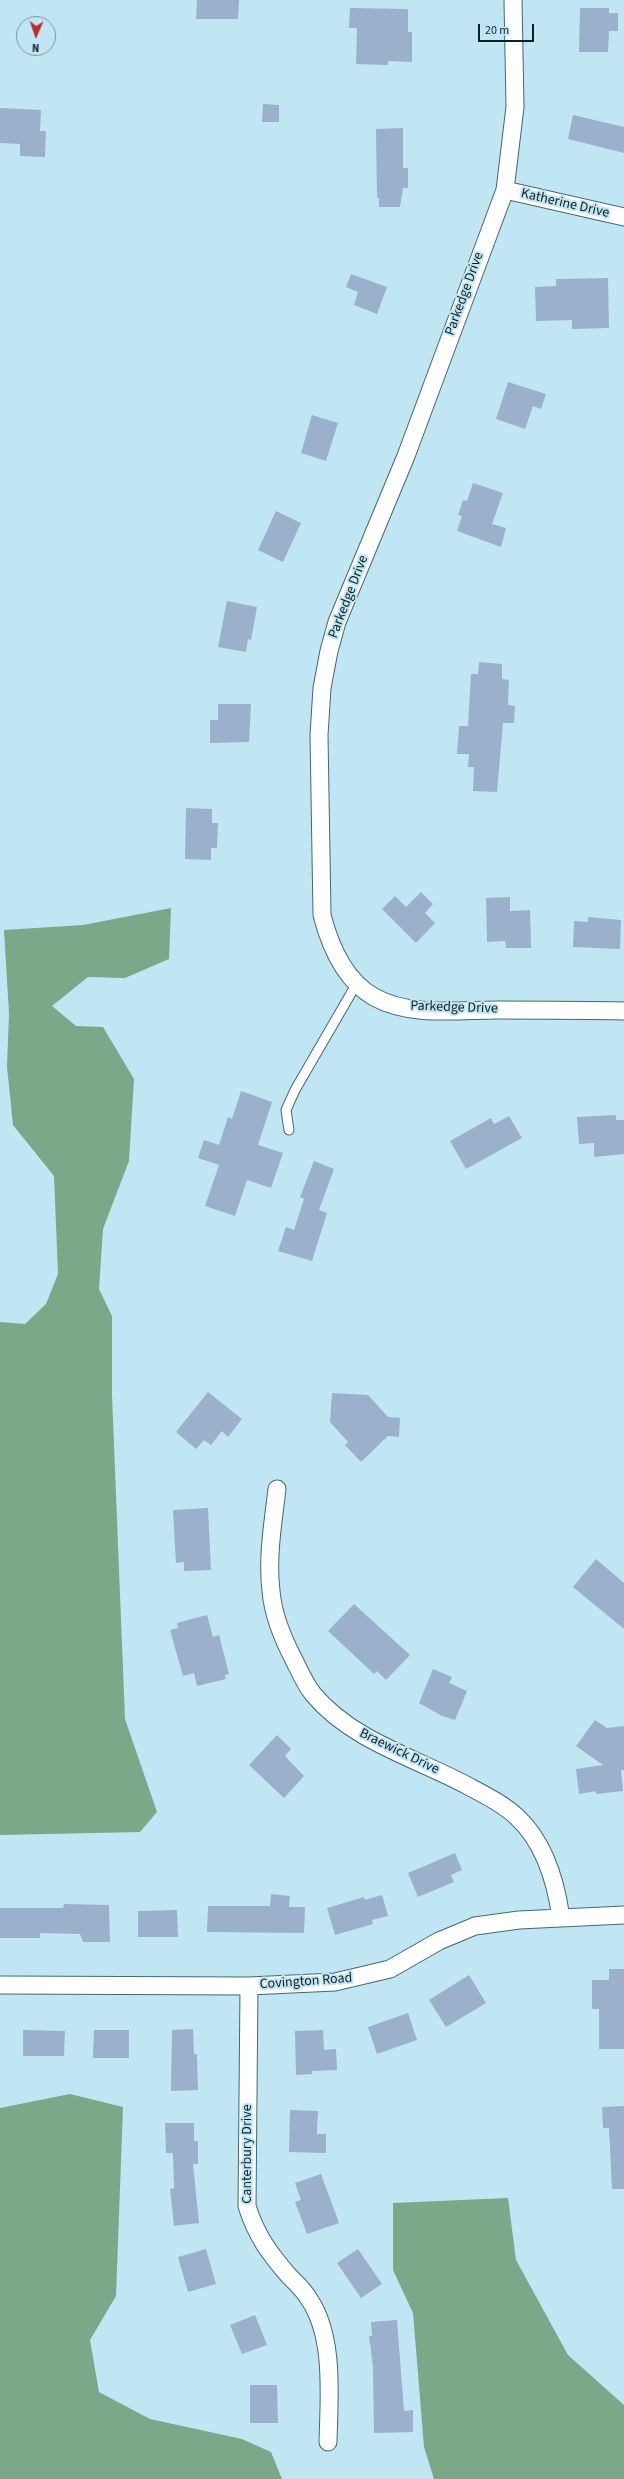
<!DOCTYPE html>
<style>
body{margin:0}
#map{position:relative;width:624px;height:2479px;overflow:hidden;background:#c0e6f4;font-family:"Source Sans 3",sans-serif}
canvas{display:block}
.north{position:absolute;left:16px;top:16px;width:40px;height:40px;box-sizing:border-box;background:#c0e6f4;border:1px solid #7a97a1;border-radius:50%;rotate:182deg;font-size:11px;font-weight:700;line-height:16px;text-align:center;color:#112025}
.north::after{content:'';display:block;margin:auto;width:14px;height:18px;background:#bc2e27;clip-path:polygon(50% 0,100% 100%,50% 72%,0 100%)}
.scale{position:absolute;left:478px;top:24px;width:56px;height:18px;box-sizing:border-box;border:2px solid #112025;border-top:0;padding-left:5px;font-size:12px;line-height:14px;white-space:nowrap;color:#112025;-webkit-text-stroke:3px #c0e6f4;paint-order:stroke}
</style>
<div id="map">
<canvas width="624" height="2479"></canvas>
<div class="north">N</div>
<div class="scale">20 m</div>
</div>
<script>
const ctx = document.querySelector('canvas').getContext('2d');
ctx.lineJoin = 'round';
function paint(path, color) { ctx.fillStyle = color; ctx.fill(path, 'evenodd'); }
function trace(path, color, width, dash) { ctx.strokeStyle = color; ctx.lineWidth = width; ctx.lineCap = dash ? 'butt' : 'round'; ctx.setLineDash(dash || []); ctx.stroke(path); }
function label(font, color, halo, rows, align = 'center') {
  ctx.font = font + ' "Source Sans 3",sans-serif'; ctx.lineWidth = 4; ctx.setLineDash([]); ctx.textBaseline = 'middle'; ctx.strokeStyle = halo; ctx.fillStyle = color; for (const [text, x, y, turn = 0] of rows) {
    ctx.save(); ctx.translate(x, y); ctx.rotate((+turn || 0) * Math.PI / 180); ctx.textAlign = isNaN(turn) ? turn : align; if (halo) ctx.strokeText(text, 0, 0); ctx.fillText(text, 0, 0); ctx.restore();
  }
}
paint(new Path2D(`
 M171,908l-2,51 -44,19 -37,-1 -36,29 24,20 27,1 31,52 -5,82 -26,68 -4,60 13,27v79l13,324 32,93 -17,20 -140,3v-513l25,2 21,-20 12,-30 -4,-98 -41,-51 -6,-58 2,-54 -5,-83 79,-5z
 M70,2094l53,13 -7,189 -26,44 9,52 51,27 92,20 29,13 11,27h-282v-371z
 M508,2198l8,62 52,95 56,50v74h-190l-10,-32 -11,-134 -20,-43v-67z`), '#7aa888');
paint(new Path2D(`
 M197,0h42l-1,19h-42z
 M350,8l58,1v23h4v30l-24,-1v4l-32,-1 1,-36h-8z
 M580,8h29v5h9v18h-9l-1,21h-29z
 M263,104l16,1v17h-17z
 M0,108l41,2 -1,21h6l-1,26 -25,-1v-12l-20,-1z
 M573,115l51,12v26l-56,-14z
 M403,128v40h5v20h-5l-3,19h-21v-9h-2l-1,-69z
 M351,274l36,13 -10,27 -23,-9 4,-13 -12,-5z
 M608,278l1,50 -37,1v-9l-36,1 -1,-34 21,-1v-7z
 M508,382l38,12 -5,15 -8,-3 -8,23 -29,-10z
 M312,415l26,8 -12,38 -25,-8z
 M473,483l30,10 -11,31 14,4 -5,19 -44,-16 5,-15 -4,-1 5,-15 4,1z
 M276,511l25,12 -18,39 -25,-12z
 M227,601l30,6 -6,33 -3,-1 -2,13 -28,-5z
 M479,662l23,2v15l7,1 -1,25 7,1 -1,17h-11l-6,69 -24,-1 1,-24h-6l1,-13h-12l2,-28h9l3,-52h7z
 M218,704h33l-2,38 -39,1v-23h8z
 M186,808l26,1v14h6l-1,25h-6v12l-26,-1z
 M421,892l12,12 -8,9 10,10 -19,20 -34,-34 13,-13 11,11z
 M510,897v14l20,-1 1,38h-25l-1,-7 -18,1 -1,-44z
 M588,917l33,3 -1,29 -47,-2 1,-26 14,1z
 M241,1091l31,11 -14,43 25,8 -12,35 -24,-8 -12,36 -30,-10 14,-41 -21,-7 6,-18 15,5 9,-28 4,2z
 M616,1115v5h8v34l-30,3v-14l-15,1 -2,-27z
 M509,1116l13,22 -56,31 -16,-28 41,-23 3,6z
 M314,1161l20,8 -15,41 8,3 -15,48 -34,-10 8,-24 8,3 10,-31 -4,-2z
 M208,1392l34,27 -14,18 -6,-6 -11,14 -7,-5 -8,9 -20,-17z
 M332,1393l36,2 20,22 12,1 -1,19 -11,-1 -27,26 -16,-17 3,-3 -18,-20z
 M208,1508l3,62 -27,1v-9l-8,1 -3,-53z
 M596,1559l28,24v46l-51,-42z
 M354,1604l56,51 -24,25 -9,-9 -3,3 -46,-43z
 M207,1615l6,22 6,-2 10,39 -4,1 1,4 -29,7 -3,-13 -11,3 -13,-46 8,-2 -1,-5z
 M433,1669l19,8 -3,6 18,8 -12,29 -13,-4 -23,-13z
 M595,1720l12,8 17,-2v44h-3l2,21 -27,3v-3l-17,3 -3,-25 27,-4 -27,-19z
 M277,1735l14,14 -6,7 19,20 -20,22 -35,-33z
 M455,1853l7,17 -11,5 3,7 -36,15 -10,-24z
 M271,1894l19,2 -1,11h16l-1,26 -97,-1 1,-26h62z
 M382,1895l6,21 -16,4 1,4 -38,11 -8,-27 37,-11 1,3z
 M64,1904l45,1 1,37h-27l-3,-8 -40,-1v5h-40v-30h63z
 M177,1910l1,27h-40v-26z
 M609,1969h15v80h-25v-40h-7v-29h17z
 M469,1975l17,28 -40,24 -17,-27z
 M408,2013l9,27 -40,14 -9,-27z
 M193,2029l1,25h3l1,36 -27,1 1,-61z
 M23,2030l42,1 -1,25h-41z
 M94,2030h35v28h-36z
 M323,2030l1,20 12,-1 1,21 -25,1v3l-16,1 -1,-44z
 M624,2106v83h-12l-3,-61h-6l-1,-21z
 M290,2110l28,1 -1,23h9v19l-37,-1z
 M165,2123h29v18h4v23h-5l6,59 -25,3 -4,-37 4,-1 -1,-35h-7z
 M321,2174l18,49 -32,11 -12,-32 6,-2 -6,-17z
 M206,2249l10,35 -28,8 -10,-35z
 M358,2249l24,35 -21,14 -24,-35z
 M255,2315l12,30 -25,9 -12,-29z
 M397,2320l7,91 9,-1v22l-39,1 -1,-66 -4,-31h3l-1,-14z
 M250,2385h27l1,38h-28z`), '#9bb0ca');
const service = new Path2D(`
 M289,1130l-3,-20 9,-20 62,-107`);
const minor = new Path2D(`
 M513,0l2,107 -10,83 -99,266 -69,166 -8,29 -7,37 -3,47 3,180c8,31 22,65 52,82 36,20 84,13 123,13 42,0 85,0 127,1
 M505,190l119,27
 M277,1489c-4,34 -10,68 -6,102 2,24 12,48 23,69 6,12 11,24 19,34 39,47 103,64 155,92 17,9 35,18 49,31 27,25 39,65 44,101
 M0,1985l249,1 86,-4 55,-13 49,-28 36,-15 44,-6 105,-5
 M249,1986l-2,220c9,29 22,47 42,70 7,7 15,14 20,23 26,38 20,99 19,143`);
trace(service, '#446773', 11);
trace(minor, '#446773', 19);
trace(service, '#fff', 9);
trace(minor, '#fff', 17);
label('14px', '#112025', '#c0e6f4', [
 ["Katherine Drive",565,204,13],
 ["Parkedge Drive",465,294,-70],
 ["Parkedge Drive",349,597,-69],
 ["Parkedge Drive",454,1008,2],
 ["Braewick Drive",399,1752,26],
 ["Covington Road",306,1982,-4],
 ["Canterbury Drive",248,2154,-90]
]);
</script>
